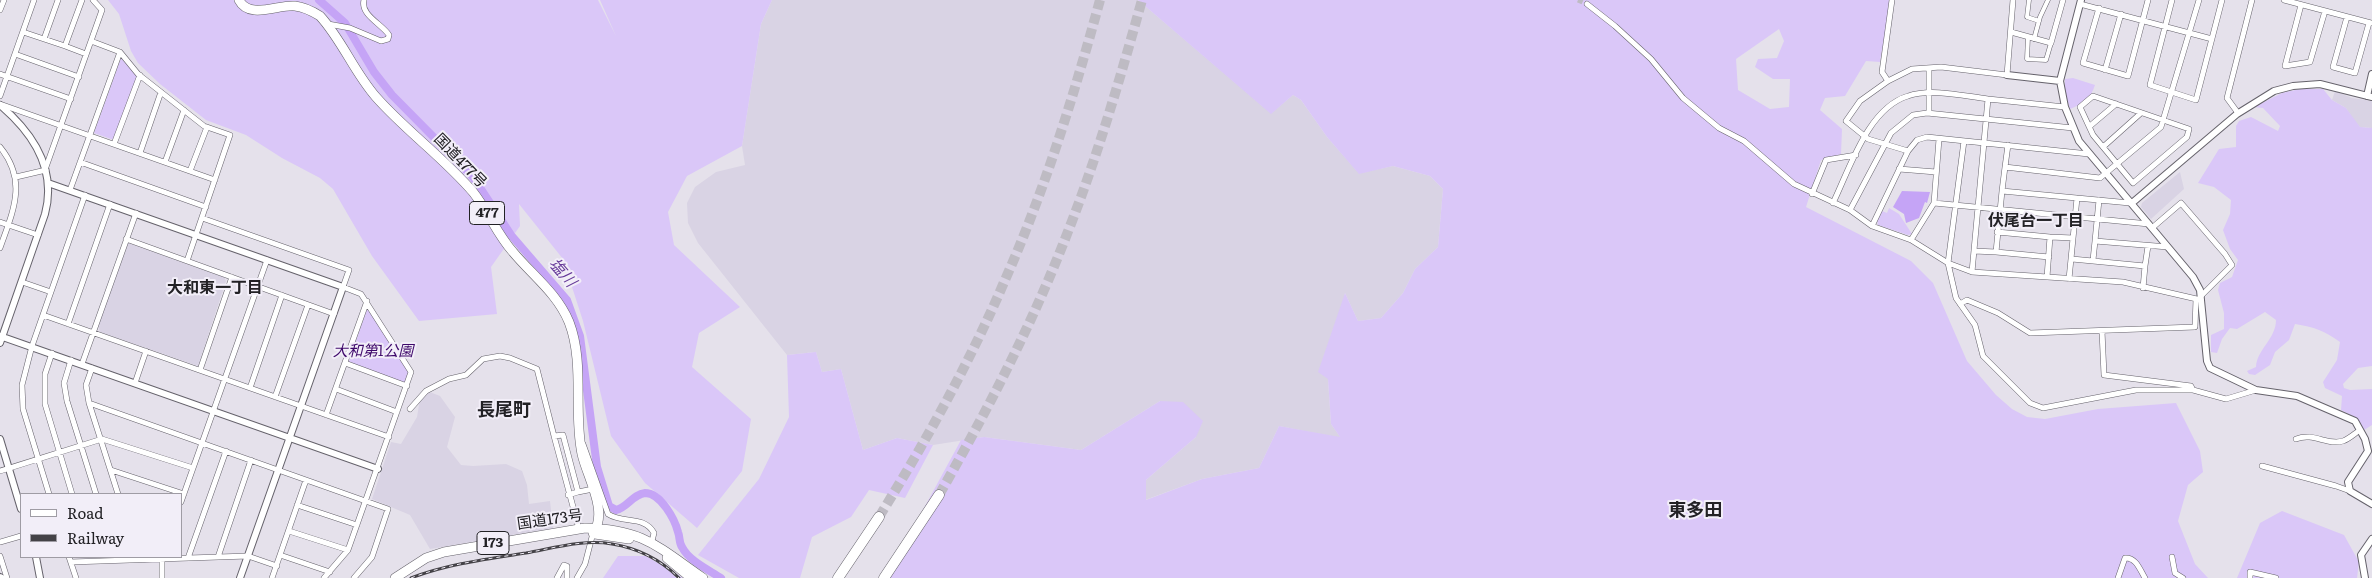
<!DOCTYPE html>
<meta charset="utf-8">
<style>
body{margin:0}
#map{position:relative;width:2372px;height:578px;overflow:hidden;background:#e5e1eb;font-family:Literata,serif}
canvas{display:block}
.legend{position:absolute;left:20px;top:493px;width:162px;height:65px;box-sizing:border-box;background:#f2eef8;border:1px solid #9f9ca4;margin:0;padding:6px 9px;list-style:none;font-size:15px;color:#222125}
.legend li{display:flex;align-items:center;gap:10px;height:25px}
.legend b{width:25px;border:1px solid #9f9ca4}
</style>
<div id="map">
<canvas width="2372" height="578"></canvas>
<ul class="legend">
<li><b style="height:6px;background:#fff"></b>Road</li>
<li><b style="height:6px;background:#444247"></b>Railway</li>
</ul>
</div>
<script>
const ctx = document.querySelector('canvas').getContext('2d');
ctx.lineJoin = 'round';
function paint(path, color) { ctx.fillStyle = color; ctx.fill(path, 'evenodd'); }
function trace(path, color, width, dash) { ctx.strokeStyle = color; ctx.lineWidth = width; ctx.lineCap = dash ? 'butt' : 'round'; ctx.setLineDash(dash || []); ctx.stroke(path); }
function label(font, color, halo, rows, align = 'center') {
  ctx.font = font + ' Literata,"Noto Sans JP",serif'; ctx.lineWidth = 4; ctx.setLineDash([]); ctx.textBaseline = 'middle'; ctx.strokeStyle = halo; ctx.fillStyle = color; for (const [text, x, y, turn = 0] of rows) {
    ctx.save(); ctx.translate(x, y); ctx.rotate((+turn || 0) * Math.PI / 180); ctx.textAlign = isNaN(turn) ? turn : align; if (halo) ctx.strokeText(text, 0, 0); ctx.fillText(text, 0, 0); ctx.restore();
  }
}
paint(new Path2D(`
 M772,0h366l133,113 22,-18 8,5 26,37 32,36 34,-7 37,10 13,13 -5,58 -23,22 -12,24 -22,25 -23,3 -13,-28 -17,86 3,45 10,14 -62,-12 -20,42 -57,11 -57,21 1,-20 50,-43 -36,-36 -79,49 -97,-13 -51,8 -36,-7 -34,12 -22,-81 -19,3 -6,-20 -29,3 -89,-112 -10,-20 -1,-20 8,-16 21,-15 29,-7 -3,-19 19,-122z
 M2335,91l17,7 20,3v27l-12,-1 -6,-6 -8,-13 -14,-8z
 M2180,172l4,17 -33,30 -10,-12 1,-4z
 M128,243l96,34 2,4 -28,85 -98,-34 -2,-6z
 M427,391l13,5 15,21 -8,30 14,18 12,1 33,-2 16,7 5,14 2,19 21,-3 3,27 -123,21 -20,-34 -38,-16 19,-57 10,2 16,-27 3,-18z`), '#d9d3e4');
paint(new Path2D(`
 M108,0h490l18,36 -16,-36h172l-11,24 -19,122 -55,30 -19,36 6,33 66,62 -41,26 -7,34 59,52 -9,52 -45,57 -52,-45 -34,-47 -28,-115 -20,-62 -44,-55 1,22 -29,41 6,47 -78,7 -47,-65 -39,-67 -13,-11 -38,-20 -36,-23 -40,-15 -46,-36 -22,-21 -7,-12 -12,-37z
 M1138,0h751l-1,15 -8,47 -14,-1 -21,35 -20,2 -5,12 22,19 -1,25 -20,6 -15,47 105,54 22,22 34,78 29,34 16,14 15,8 18,2 53,-10 78,-6 24,48 3,21 -15,13 -10,36 17,43 13,14h-1322l75,-138 23,-3 97,13 79,-49 23,1 20,19 -7,16 -50,43v20l56,-21 57,-11 20,-42 61,11 -9,-13 -3,-45 -10,-7 27,-79 13,28 23,-3 22,-25 12,-24 23,-22 5,-58 -13,-13 -37,-10 -34,8 -32,-37 -26,-37 -8,-5 -22,19zM1779,29l5,12 -7,17 -19,1 -3,8 18,12h17l-1,28 -19,2 -32,-19 -2,-31z
 M121,58l17,19 -24,63 -20,-7z
 M2073,78l22,7c-4,13 -12,19 -25,24l-5,-17v-13z
 M2300,89h23l9,11 14,8 14,19 12,1v238l-14,2 -15,16 1,4 6,2 22,-1v36l-8,5 -9,-13 -14,-7 1,-14 -17,-8 -2,-6 14,-22 3,-18c-15,-11 -26,-15 -45,-18l-6,16 -14,12 -5,13 -15,10 -6,-1 -2,-3 9,-4c1,-18 20,-28 20,-47l-11,-8 -28,17 -7,-1 -8,11 -5,14 -6,-1v-17l13,-6v-16l-6,-23 2,-7 12,-6 6,-17 -8,-11 -7,-19 7,-16 1,-14 -17,-13 -16,-4 21,-34 17,-2v-21l3,-5 12,-4 27,14 2,-5 -17,-18 -9,-1 28,-14z
 M1889,208l10,6 13,20 -4,1 -30,-10 -1,-5 5,-9 5,2z
 M367,309h3l40,64 -4,11 -58,-20z
 M816,352l6,20 19,-3 22,81 34,-12 36,7 -28,53 -36,-8 -18,27 -39,20 -12,41h-61l-41,-23 61,-76 30,-62 -2,-62z
 M2282,511l62,24 15,27 -2,16h-120l23,-55z
 M618,556h28l37,22h-80z`), '#dac7f8');
paint(new Path2D(`
 M1902,191l28,1 -3,11 -2,-1 -6,16 -13,5 -2,-9 -11,-7z`), '#c5a4f6');
trace(new Path2D(`
 M319,0l26,23 29,49 18,23 81,82 38,58 56,65 13,36 17,131 12,39 7,4c11,-2 17,-16 29,-17 16,0 30,27 33,39 2,5 1,11 4,15 7,14 27,23 39,31`), '#c5a4f6', 8);
trace(new Path2D(`
 M1578,0l9,4`), '#bebbc3', 5, [5, 2.5]);
trace(new Path2D(`
 M939,495c48,-84 93,-170 128,-261 30,-76 53,-155 75,-234
 M879,517c47,-76 91,-155 126,-237 40,-90 69,-185 95,-280`), '#bebbc3', 10, [10, 5]);
const pedestrian = new Path2D(`
 M2029,0l-2,17 12,4
 M2028,37l-1,22 19,1 5,-17
 M2034,39l6,-22 8,-17`);
const minor = new Path2D(`
 M82,0l-17,46 21,8
 M2172,0l-22,85 46,15 26,-100
 M2284,0l87,23
 M1587,4l28,22 36,33 32,39 36,30 25,13 50,43 56,26 22,16 39,14 37,23 8,35 19,27 8,31 47,47 13,5 93,-18h57l33,9 30,-9
 M2080,4l132,35
 M2301,5l-16,61 25,-4 15,-51
 M2099,8l-16,55 45,13 20,-76
 M0,10l4,-10
 M2347,17l-14,50 22,6 14,-50
 M328,24l22,4 31,13 7,-2 1,-4c-7,-11 -29,-20 -25,-35
 M23,32l21,7 14,-39
 M2011,32l40,11 12,-43
 M44,39l21,7
 M91,41l29,11 18,22 66,52 26,9 -43,126
 M15,54l64,23
 M1929,68v45
 M2105,70l16,-56
 M0,74l71,25
 M1888,81l-6,-9 10,-72
 M0,96l34,-96
 M2093,96l96,33 -2,8 -54,46 -40,-48 -13,-28z
 M0,104l215,76
 M2238,113l-11,-15 25,-98
 M2090,126l26,-22
 M1964,141l-16,122 24,9 151,10 78,18
 M114,144l26,-69
 M0,147c28,34 13,64 0,101
 M2103,147l38,-34
 M1908,151l-40,-12 -22,-18 14,-20 28,-20 24,-12 29,-2 66,8 6,-75
 M140,153l21,-61
 M80,162l126,45
 M165,162l19,-52
 M46,167l56,-157 -9,-10
 M2005,167l3,-22
 M1899,169l37,3
 M190,171l17,-44
 M16,177l30,-7
 M70,190l50,-138
 M1812,194l14,-34 30,-5
 M2099,200l-4,41 73,6
 M1833,203c17,-35 35,-95 75,-107 24,-8 55,0 80,3
 M1934,203l5,-64
 M2130,203l-128,-12 3,-24 95,11 61,-51 38,-127
 M1850,210l41,-77 22,-18 14,-2 146,15
 M202,218l147,52 -6,17 18,7 50,78 -63,178 -24,28
 M0,222l38,13
 M1872,226l36,-75 9,-11 10,-3 162,17
 M2152,228l29,-25 44,51 7,11 -31,31
 M1997,232l53,5
 M126,239l208,75
 M1911,240l23,-37 215,21
 M1974,251l22,1 6,-61
 M1996,252l53,5
 M2072,259l73,7 -2,22
 M2093,260l2,-19
 M2145,266l3,-20
 M1972,272l16,-173 77,8
 M2047,277l3,-40 23,1
 M2069,279l8,-81
 M22,282l29,10
 M1960,304l7,-4 31,13 32,20 165,-6 1,-28
 M43,315l346,122
 M68,324l42,-120
 M2102,331l2,44 87,11 2,4
 M52,353l-7,21v30l27,90
 M71,360l-7,23 3,18 29,93
 M345,363l62,23
 M82,364l54,-151
 M92,368l-6,17 3,18 29,91
 M200,370l32,-93
 M135,383l11,-32
 M250,388l32,-93
 M336,389l61,23
 M275,397l33,-92
 M89,403l299,106 -16,48 -18,21
 M410,409l16,-18 23,-12 17,-4 17,-16 17,-3 10,2 27,11 17,67
 M326,415l41,-114
 M2296,439c18,-7 31,7 47,2 6,-2 11,-7 17,-11
 M583,444l25,70c15,10 36,1 46,19l-2,8
 M2262,466l74,20 14,5
 M111,470l73,24
 M0,471l102,-32 91,29
 M578,492l15,-3
 M49,494l-26,-85 -1,-24 10,-39 53,-151
 M568,495l10,-3 -15,-57 -9,1 25,93
 M181,502l86,-242
 M297,505l60,20
 M289,531l59,19
 M0,542l21,-6
 M280,555l50,17
 M0,556l7,22
 M69,557l7,21
 M218,557l33,-97
 M2172,557l3,16 8,5
 M188,558l38,-107
 M71,562l177,-6 29,10
 M162,578v-21
 M272,578l34,-98
 M557,578l7,-13 3,1v12
 M577,578l8,-14 8,-31
 M2118,578l7,-20c11,-1 15,12 20,20
 M2250,578v-6l26,6`);
const tertiary = new Path2D(`
 M2081,0l-21,81 5,26 14,34 114,136 7,13 7,71 3,7 46,22 41,6 58,25 10,18 3,12 -20,31 2,9 22,13
 M2007,75l53,6
 M2367,96l5,-22
 M0,105c33,28 57,64 45,109l-45,129
 M48,183l295,104 -103,291
 M2132,203l105,-89 37,-23 19,-5 27,-2 52,13
 M0,336l378,133
 M0,439l21,70
 M36,557l4,21
 M0,577l2,1
 M2365,578l-4,-23 11,-16`);
const trunk = new Path2D(`
 M239,0c10,20 40,4 56,6 9,1 17,5 25,10 22,24 34,56 56,81 30,34 67,60 97,95 15,19 24,42 40,60 19,23 44,41 56,70 16,41 4,90 13,132 5,23 27,58 11,79
 M595,534l34,5
 M667,558l24,20
 M395,578l31,-20 18,-6 141,-24c58,1 73,19 118,50`);
const motorway = new Path2D(`
 M838,578l41,-61
 M884,578l55,-83`);
trace(pedestrian, '#65626b', 5);
trace(minor, '#65626b', 6);
trace(tertiary, '#65626b', 8);
trace(trunk, '#65626b', 10);
trace(motorway, '#65626b', 11);
trace(pedestrian, '#fff', 4);
trace(minor, '#fff', 5);
trace(tertiary, '#fff', 6);
trace(trunk, '#fff', 9);
trace(motorway, '#fff', 10);
const rail = new Path2D(`
 M411,578c36,-14 76,-19 115,-25 28,-5 58,-14 86,-9 25,4 49,16 67,34`);
trace(rail, '#444247', 3);
trace(rail, '#f2eef8', 1, [4]);
for (const [x, y, w] of [
 [487,213,35],
 [493,543,32]
]) { const box = new Path2D(); box.roundRect(x - w / 2, y - 11.5, w, 23, 4); ctx.fillStyle = '#f2eef8'; ctx.fill(box); trace(box, '#222125', 1); }
label('bold 14px', '#222125', null, [
 ["477",487,213],
 ["173",493,543]
]);
label('15px', '#222125', '#f2eef8', [
 ["国道477号",460,161,46],
 ["国道173号",550,520,-8]
]);
label('italic 15px', '#3e086a', '#f2eef8', [
 ["大和第1公園",373,352]
]);
label('bold 16px', '#222125', '#f2eef8', [
 ["伏尾台一丁目",2036,221],
 ["大和東一丁目",215,288]
]);
label('italic 16px', '#653998', '#f2eef8', [
 ["塩川",562,273,49]
]);
label('bold 18px', '#222125', '#f2eef8', [
 ["長尾町",504,411],
 ["東多田",1695,511]
]);
</script>
